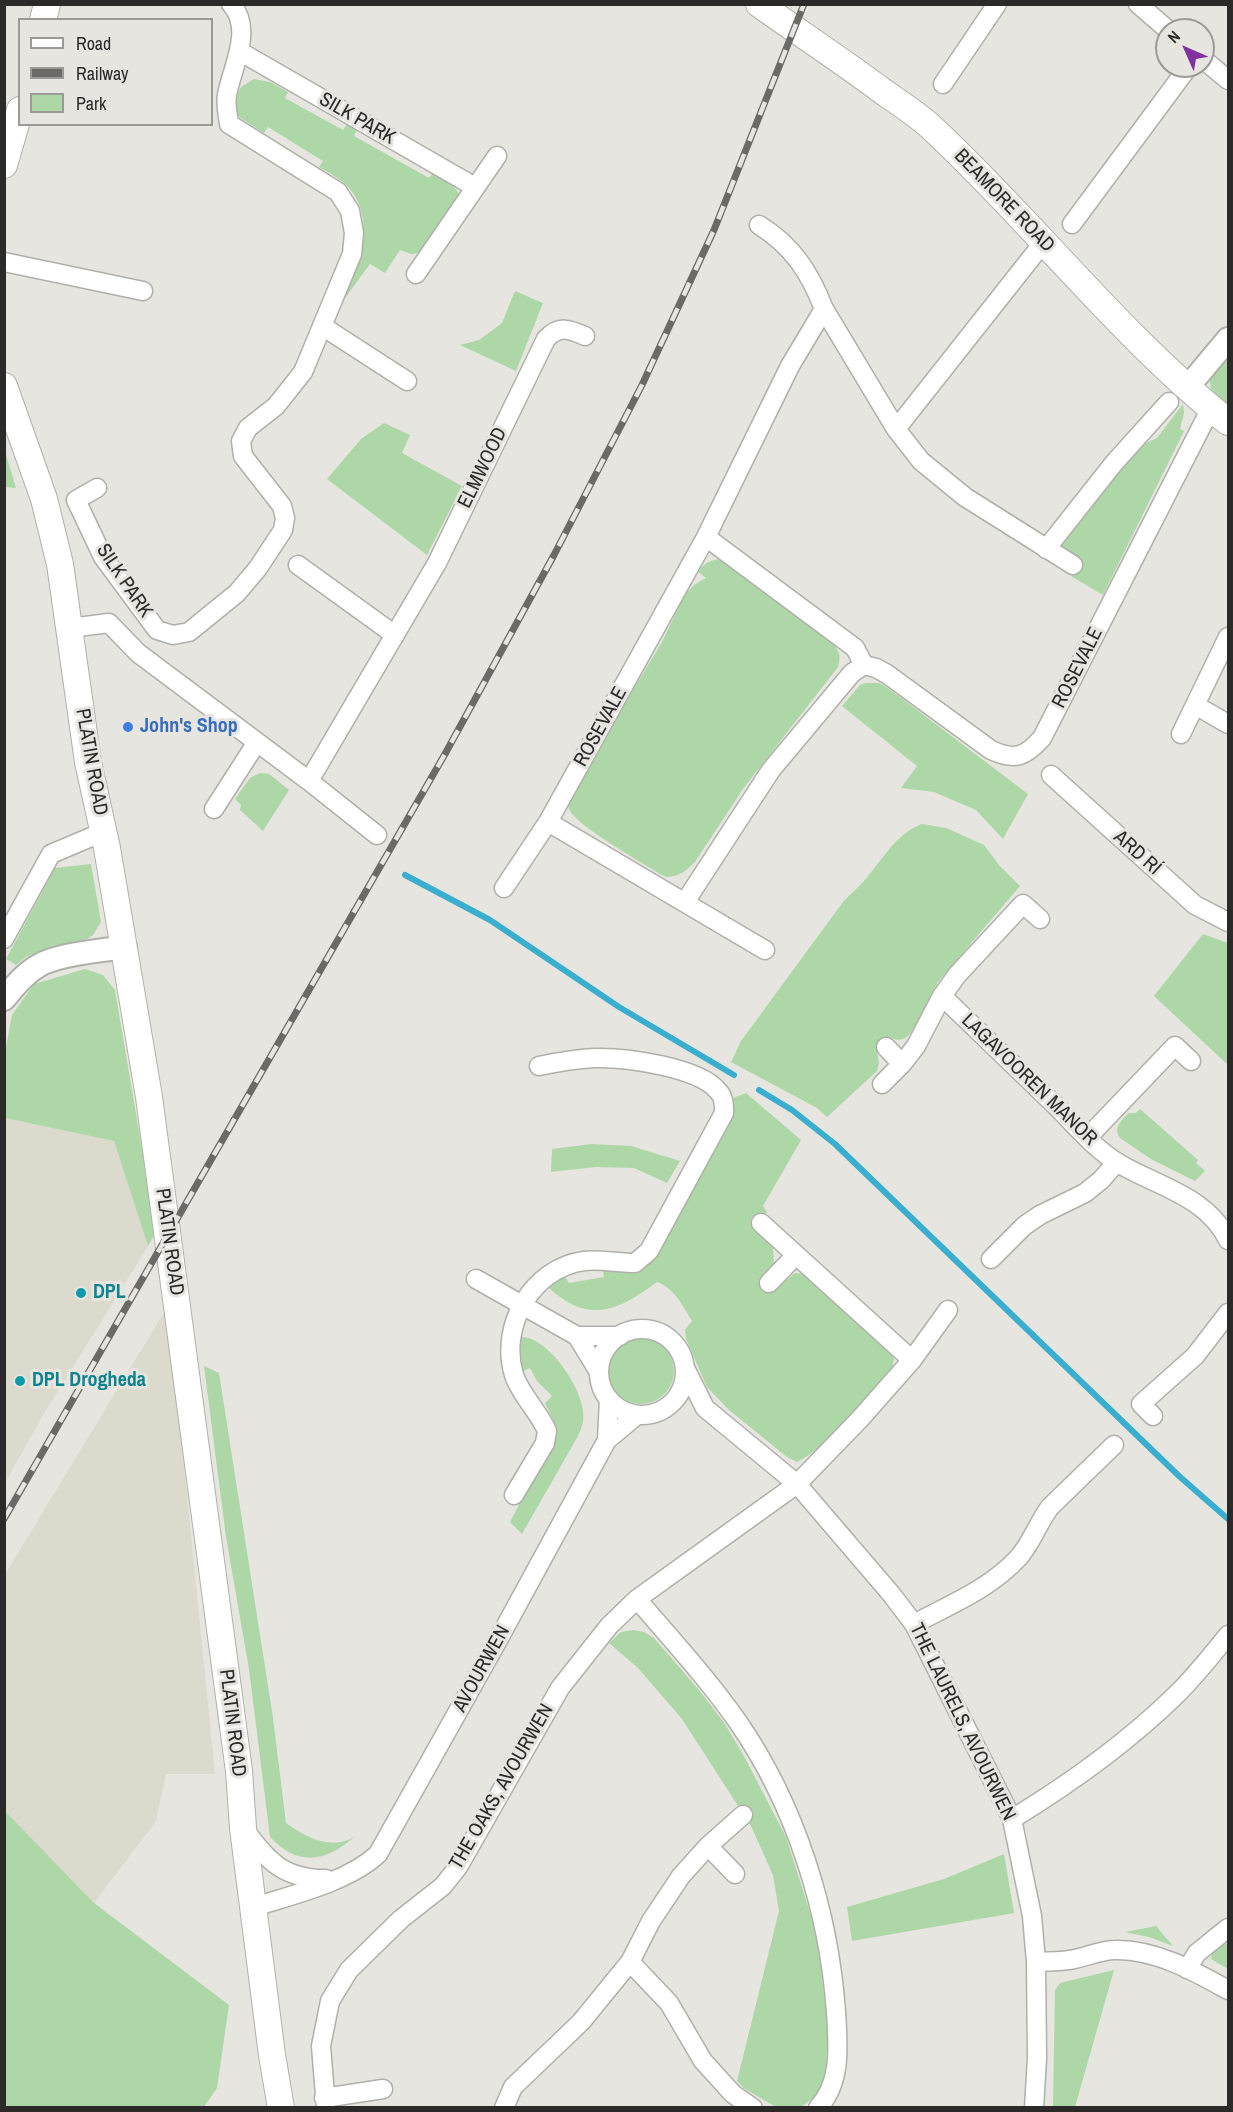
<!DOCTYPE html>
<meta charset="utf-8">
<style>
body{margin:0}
#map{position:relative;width:1233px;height:2112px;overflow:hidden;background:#e6e5e0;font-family:"Archivo Narrow",sans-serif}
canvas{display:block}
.frame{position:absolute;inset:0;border:6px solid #2b2a28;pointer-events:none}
.legend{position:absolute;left:18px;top:18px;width:195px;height:108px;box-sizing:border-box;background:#e6e5e0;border:2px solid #9b9a96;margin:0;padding:8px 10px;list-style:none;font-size:18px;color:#2b2a28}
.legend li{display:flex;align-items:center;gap:12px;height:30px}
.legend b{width:30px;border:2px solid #9b9a96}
.north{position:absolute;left:1155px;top:18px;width:60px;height:60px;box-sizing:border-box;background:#e6e5e0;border:2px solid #9b9a96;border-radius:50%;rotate:315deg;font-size:16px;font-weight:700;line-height:24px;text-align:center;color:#2b2a28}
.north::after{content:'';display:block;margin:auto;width:21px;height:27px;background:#8131a1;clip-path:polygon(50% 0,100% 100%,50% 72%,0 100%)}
</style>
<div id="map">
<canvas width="1233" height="2112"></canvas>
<div class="frame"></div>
<ul class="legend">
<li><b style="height:8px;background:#fff"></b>Road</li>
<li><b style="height:8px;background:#6b6a66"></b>Railway</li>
<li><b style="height:16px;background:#add7a6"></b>Park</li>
</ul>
<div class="north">N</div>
</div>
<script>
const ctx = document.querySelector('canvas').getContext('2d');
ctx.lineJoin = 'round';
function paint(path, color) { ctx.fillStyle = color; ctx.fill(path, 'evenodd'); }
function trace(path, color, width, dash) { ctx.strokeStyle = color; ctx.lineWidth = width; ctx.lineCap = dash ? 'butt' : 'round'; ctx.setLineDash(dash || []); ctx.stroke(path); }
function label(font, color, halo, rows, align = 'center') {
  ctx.font = font + ' "Archivo Narrow",sans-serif'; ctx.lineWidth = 6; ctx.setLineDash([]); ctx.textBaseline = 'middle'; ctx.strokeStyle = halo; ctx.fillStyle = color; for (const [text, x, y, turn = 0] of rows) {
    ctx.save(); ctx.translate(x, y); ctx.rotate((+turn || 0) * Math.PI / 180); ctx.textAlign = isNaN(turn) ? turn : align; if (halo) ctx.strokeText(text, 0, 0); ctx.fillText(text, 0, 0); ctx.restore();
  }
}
paint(new Path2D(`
 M5,1118l109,23 34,105 -108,174 -35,63z
 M168,1306l47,468h-49l-10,47 -62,82 -89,-92 -1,-235z`), '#dcdacd');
paint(new Path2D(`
 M254,79l16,3 18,10 -3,6 58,32 4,-6 10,6 -3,6 75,42 4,-5c12,6 21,11 27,23l-40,57 -9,1 -11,-4 -15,23 -15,-9 -30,41c14,-34 37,-77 13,-112 -8,-12 -22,-19 -34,-26l4,-6 -55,-34 -4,6 -25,-16 -3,-5v-15l5,-10z
 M515,291l28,12 -27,68 -56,-26 19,-5 23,-17z
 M1228,349v58l-17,-18 -2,-17z
 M1183,404l1,9 -4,16 4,2 -81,164 -32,-19 11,-12 -23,-16 56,-71 29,-33 13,-6z
 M384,423l26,12 -8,18 60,33 -35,69 -100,-76 34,-40z
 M4,451h1l11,37 -11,-1z
 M721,559l9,4 101,79c9,9 10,14 7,25l-95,122 -48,73 -11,10 -9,4 -8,1 -7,-3c-18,-12 -84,-48 -91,-65 -2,-6 1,-12 3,-18l90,-149 23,-48 9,-9 12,-7 -8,-6c6,-9 12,-12 23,-13z
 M866,683h14l20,14 128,97 -25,45 -27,-29 -42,-18 -33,-4 16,-22 -75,-60 18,-21z
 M260,773l9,1 20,16 -26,41 -23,-21 1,-5 -6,-6 15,-21z
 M922,824l24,4 38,17 15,20 21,21 -82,96c-7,12 -23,54 -35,57 -6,2 -13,-1 -19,-2l-8,10 3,16 -2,8 -50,46 -10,-9 -86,-46 10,-21 102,-139c6,-7 14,-13 20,-20 18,-20 33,-49 59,-58z
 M91,864l10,58 -8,13 -6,4 -35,7 -26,11 -10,8 -10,-6 49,-91z
 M1203,934l25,9v122l-74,-69z
 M85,969l18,6 12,15 41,242 -8,14 -34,-105 -109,-23 -1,-60 8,-43 22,-31z
 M746,1093l55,47 -38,66 4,6 -13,16 19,19 1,16 -11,17 11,10 21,-17 10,1 82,73 7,12 -3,14c-29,31 -56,69 -94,89l-10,-5 -58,-47 -22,-23 -21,-48 -1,-9 7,-9c-9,-15 -18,-33 -35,-39 -39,29 -69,43 -109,5l16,-12 5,8 35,-6 -1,-6 15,1 30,-8 82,-141 3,-12v-13z
 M1140,1109l58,51 -2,3 9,8 -10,10 -44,-22 -31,-21c-7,-11 1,-17 9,-25h7z
 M592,1144l39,2 49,15 -13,22 -33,-15 -38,-1 -45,5 1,-23z
 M521,1337c28,-1 68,59 62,85 -1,5 -3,9 -5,14l-56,98 -12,-12 44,-84v-16l-9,-19 7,-7 -15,-15 -7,-13 -7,3 -3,-11z
 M608 1371a33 33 0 1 1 66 0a33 33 0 1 1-66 0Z
 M204,1366l15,7 54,345 13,105c20,14 44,28 68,14 -28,25 -56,30 -84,0l-21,-168 -23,-132z
 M633,1630l11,2 10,6 45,52 26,34 20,34 41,79 32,101 10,95 -2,32 -3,18 -7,13 -15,11h-25l-31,-18 -8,-8 42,-170 -6,-36 -22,-49 -69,-107 -44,-51 -29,-25 12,-11z
 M5,1811l89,92 135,102 -12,83 -13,19h-199z
 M1004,1854l10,59 -162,28 -5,-34 97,-28z
 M1156,1926l17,20 -24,-9 -24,-5z
 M1228,1943v26l-17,-10c1,-10 8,-13 17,-16z
 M1114,1970l-39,137h-22l2,-117 5,-7z`), '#add7a6');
trace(new Path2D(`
 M405,875l85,45 129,87 115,68
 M759,1090l33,20 43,34 344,332 49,43`), '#3aaece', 6);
const minor = new Path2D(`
 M1138,4l30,26
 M239,51l236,136
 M1203,59l25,21
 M943,84l54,-80
 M1072,224l117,-158
 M759,225c34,21 51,48 65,84l-34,57 -84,171 149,111 9,17
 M4,262l139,29
 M416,274l81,-118
 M824,309l72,120 25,32 44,36 108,68
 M322,326l85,55
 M896,429l147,-186
 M97,488l-21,12 27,57 54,73 16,5 16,-3 48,-39 21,-25 25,-38 2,-12 -3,-12 -39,-50 -2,-15 7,-13 28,-22 27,-34 49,-118 2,-21 -4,-22 -12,-19 -109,-68c-1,-9 -4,-20 -2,-29 5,-28 27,-66 4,-91
 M1046,549l68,-86 55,-61
 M298,565l97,70
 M70,628l39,-5 29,30 171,128 68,54
 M1195,705l33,19
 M1181,734l47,-97
 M1051,775l144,130 33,17
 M309,781l128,-218 109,-224c13,-14 23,-10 39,-3
 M214,809l43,-67
 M548,822l217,128
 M504,888l44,-66 158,-285
 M685,902l86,-132 81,-97 12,-8 12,3 11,6 104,76c24,11 34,7 51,-12l169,-330
 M4,939l47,-85 52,-22
 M942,996c38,37 77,74 115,111 19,19 38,42 61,56 38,23 89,33 110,77
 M886,1047l16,17
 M882,1084l20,-20 14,-18 26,-50 15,-21 66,-71 17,15
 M1088,1137l87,-91 16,15
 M761,1223l151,137
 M991,1259l33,-33 16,-11 45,-22 16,-13 16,-18
 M476,1279l101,57h43
 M769,1283l27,-28
 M599 1372a43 43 0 1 1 86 0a43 43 0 1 1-86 0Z
 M577,1336l22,36
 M685,1368l20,40 92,76 95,111 22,29 98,195 20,97 4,46 1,96 -3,50
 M1153,1416l-12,-12 54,-48 33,-43
 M607,1440l2,-41
 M514,1495l31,-52 2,-12c-8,-19 -27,-37 -33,-56 -15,-49 18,-107 70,-114 13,-2 36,2 51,2l14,-12 75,-138c0,-9 0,-16 -6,-22 -19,-24 -94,-34 -124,-33 -18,1 -36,4 -55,8
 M914,1624c37,-20 76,-35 105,-67 13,-15 19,-34 31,-50l64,-62
 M1012,1819c59,-36 115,-76 165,-125 18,-18 35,-39 51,-59
 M244,1829c24,32 39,50 82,50
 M708,1846l27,28
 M254,1907c38,-12 94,-25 124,-53l120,-214 109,-200 30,-25
 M630,1962l39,41 34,58 30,33 20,14
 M1036,1962c11,-1 23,0 33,-2 15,-2 31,-10 46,-10 40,-1 79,21 113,40
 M1187,1969l10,-16 31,-25
 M324,2098l59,-9
 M326,2108l-5,-62 9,-45 19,-31 52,-51 42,-33 15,-19 102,-179 49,-62 28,-27
 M504,2108l9,-21 68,-65 49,-60 21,-41 30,-45 27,-30 35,-31
 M818,2108c24,-26 20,-63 18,-96 -7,-100 -40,-206 -98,-290 -30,-43 -66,-82 -101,-123l160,-115 63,-65 52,-59 36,-50`);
const tertiary = new Path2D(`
 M1187,388l41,-49
 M4,999c10,-12 20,-25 34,-33 19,-12 63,-15 87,-19`);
const secondary = new Path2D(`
 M759,4c42,30 85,58 126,89 16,11 33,22 47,35 102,95 187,207 296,294
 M43,20l4,-16
 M4,165l16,-55
 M4,386l40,113 16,65 28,198 19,86 42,249 90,674 4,57 29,227 9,53`);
trace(minor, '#b0b0aa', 21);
trace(tertiary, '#b0b0aa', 26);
trace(secondary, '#b0b0aa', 28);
trace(minor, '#fff', 18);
trace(tertiary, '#fff', 22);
trace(secondary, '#fff', 26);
const rail = new Path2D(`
 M4,1519l441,-765 109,-199 88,-170 72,-155 90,-226`);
trace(rail, '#6b6a66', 7);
trace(rail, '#e6e5e0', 4.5, [14]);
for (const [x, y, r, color] of [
 [128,727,6,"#3f7fe0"],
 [81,1293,6,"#0f9aa8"],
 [20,1381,6,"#0f9aa8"]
]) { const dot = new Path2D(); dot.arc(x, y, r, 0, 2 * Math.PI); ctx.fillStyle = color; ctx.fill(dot); trace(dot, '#e6e5e0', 2); }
label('20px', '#2b2a28', '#e6e5e0', [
 ["SILK PARK",357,119,30],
 ["BEAMORE ROAD",1004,201,46],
 ["ELMWOOD",483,468,-64],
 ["SILK PARK",124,581,56],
 ["ROSEVALE",1078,668,-63],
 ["ROSEVALE",601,727,-61],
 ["PLATIN ROAD",91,762,80],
 ["ARD RÍ",1137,853,42],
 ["LAGAVOOREN MANOR",1029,1080,44],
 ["PLATIN ROAD",169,1242,82],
 ["AVOURWEN",482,1669,-61],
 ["THE LAURELS, AVOURWEN",962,1722,64],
 ["PLATIN ROAD",232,1723,83],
 ["THE OAKS, AVOURWEN",502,1787,-60]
]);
label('bold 20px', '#366cbe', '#e6e5e0', [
 ["John's Shop",140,727]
], 'left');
label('bold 20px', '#0d838f', '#e6e5e0', [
 ["DPL",93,1293],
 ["DPL Drogheda",32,1381]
], 'left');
</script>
